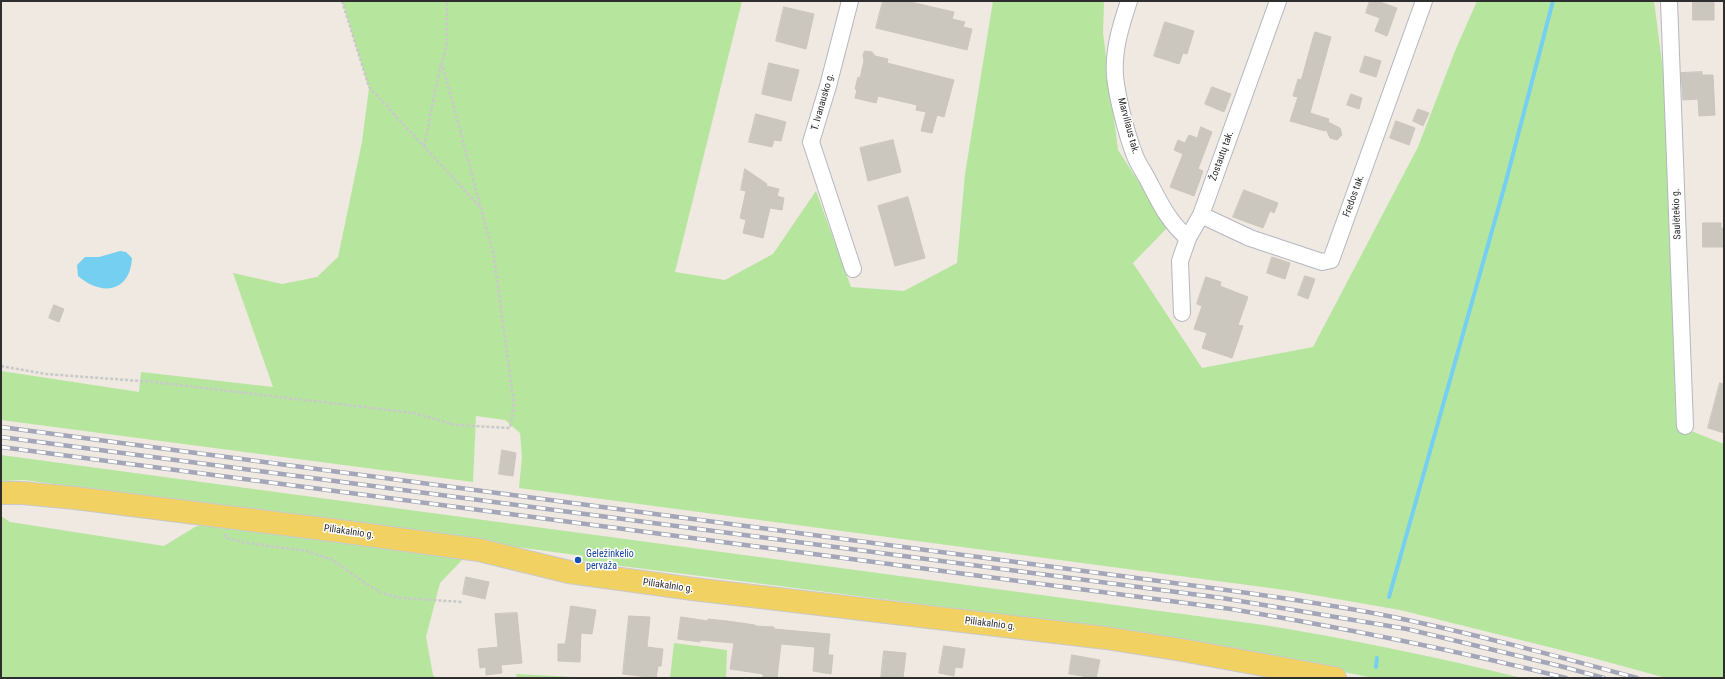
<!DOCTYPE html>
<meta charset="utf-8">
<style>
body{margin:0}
#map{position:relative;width:1725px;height:679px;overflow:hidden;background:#efe9e1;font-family:"Roboto Condensed",sans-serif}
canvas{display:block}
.frame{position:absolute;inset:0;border:2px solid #2e2e2e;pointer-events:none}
</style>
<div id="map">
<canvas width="1725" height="679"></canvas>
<div class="frame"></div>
</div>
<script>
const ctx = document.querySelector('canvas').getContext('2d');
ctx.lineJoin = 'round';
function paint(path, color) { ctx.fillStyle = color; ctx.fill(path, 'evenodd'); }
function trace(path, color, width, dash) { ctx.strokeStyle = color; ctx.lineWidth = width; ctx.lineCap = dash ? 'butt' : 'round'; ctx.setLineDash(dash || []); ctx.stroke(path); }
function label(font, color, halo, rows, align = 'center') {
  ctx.font = font + ' "Roboto Condensed",sans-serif'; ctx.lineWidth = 3; ctx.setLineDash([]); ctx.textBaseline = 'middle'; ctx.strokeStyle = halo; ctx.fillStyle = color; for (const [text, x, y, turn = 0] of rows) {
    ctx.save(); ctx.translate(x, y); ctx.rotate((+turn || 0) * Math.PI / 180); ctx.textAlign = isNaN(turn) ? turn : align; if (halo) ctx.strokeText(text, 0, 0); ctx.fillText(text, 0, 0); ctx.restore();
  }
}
paint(new Path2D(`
 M342,1h400l-67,271 50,8 48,-26 43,-63 35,96 53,4 53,-28 8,-89 28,-173h111l-1,32 15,117 50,77 -35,36 69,105 111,-21 105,-200 37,-96 22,-50h177l11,84 11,340 48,19v234h-58l-73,-20 -193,-48 -115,-20 -766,-102 3,-31 -2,-24 -15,-13 -29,-4 -3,66 -472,-62v-49l138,21 2,-20 132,15 -40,-114 49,11 35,-7 21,-20 24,-115 7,-54z
 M1,455l1263,170c87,14 172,32 258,53h-149l-89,-18 -213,-37 -489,-62 1,-5 -559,-76 -23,1z
 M1,516l9,6 154,24 31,-19 9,-3 260,34 -24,25 -14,54 7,38 3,3h-435z
 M674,643l53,7 -1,28h-56z
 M516,674l75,4h-74z`), '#b6e59e');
paint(new Path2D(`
 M120,251l6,1 6,6c-2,35 -31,38 -54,18l-1,-11 8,-8h14z`), '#75cff0');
trace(new Path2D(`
 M1389,597l117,-416 47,-180
 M1376,667l1,-9`), '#75cff0', 4);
const building = new Path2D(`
 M883,1h23l48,11 -2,7 13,3 -2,5 9,2 -5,21 -91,-22z
 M1370,1h7l20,7 -10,28 -12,-5 5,-13 -14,-5z
 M1693,1h21v19h-21z
 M784,7l30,7 -8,35 -30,-8z
 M1165,22l29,9 -7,23 -4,-1 -4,11 -25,-8z
 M1315,32l16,5 -21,76 19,6 -1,3 12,6 2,7 -5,5 -7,-2 -4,-9 -1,2 -35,-10 8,-24 -5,-1 5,-17 3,1z
 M865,51l7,1 3,4 13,3 -1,4 67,17 -10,37 -7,-2 -5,18 -11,-2 5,-19 -10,-2 1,-5 -39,-9 -2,7 -21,-5 2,-8 -2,-1 3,-12 2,1 4,-17 -1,-6z
 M1365,56l16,5 -5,16 -16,-5z
 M769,63l30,7 -8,31 -29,-7z
 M1702,72v3h11l2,40 -16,1 -1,-17 -15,1 -2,-27z
 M1212,87l19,7 -7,18 -19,-8z
 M1351,94l11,4 -3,11 -12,-4z
 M1418,109l11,4 -6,13 -10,-5z
 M756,114l30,8 -5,19 -7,-1 -2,7 -23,-5z
 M1396,121l19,7 -6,17 -19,-7z
 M1201,127l11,5 -14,37 5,2 -9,25 -24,-9 13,-33 -9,-4 4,-10 7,3 4,-8 8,3z
 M893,140l8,32 -33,9 -8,-33z
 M745,169l22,15 -1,2 13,3 -2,7 7,2 -2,12 -12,-2 -7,30 -20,-5 3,-13 -6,-2 6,-27 -5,-1z
 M1244,190l34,13 -4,10 -4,-2 -7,17 -30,-11z
 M908,197l17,61 -30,8 -17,-60z
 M1703,223h18v5h3v19h-21z
 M1272,257l18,6 -5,16 -18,-6z
 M1305,276l10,3 -7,20 -10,-4z
 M1206,277l15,5 -1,4 28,11 -10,28 5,1 -11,32 -30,-10 5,-15 -13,-4 8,-23 -5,-2z
 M54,305l10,4 -5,13 -10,-4z
 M1720,383l4,1v49l-16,-5z
 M502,450l14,3 -3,23 -14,-2z
 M466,577l23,5 -4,17 -22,-5z
 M571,606l25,4 -4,24 -11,-1 -1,29 -22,-1v-17h7z
 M517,613l5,50 -21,2 1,8 -16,2v-8l-6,1 -2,-19 20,-2 -3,-33z
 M629,616l21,1 -3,30 16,2 -2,17h-3l-2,12 -33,-4z
 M681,617l27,4v-2l19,2 28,4v1l19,1v2l56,5 -2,21h5l-2,19 -18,-3 2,-24 -34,-3 -4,34 -14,-1v-3l-33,-5 4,-26 -34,-3v2l-22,-3z
 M944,646l21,3 -3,19 -7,-1 -1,9 -15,-3z
 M884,651l22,2 -3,25h-22z
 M1072,655l28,5 -4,18 -27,-4z`);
paint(building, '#cbc7bf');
trace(building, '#cbc5ba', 1);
const minor = new Path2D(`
 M850,1l-22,85 -17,56 42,127
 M1129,1c-8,24 -16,49 -14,75 2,21 12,60 20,80 3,8 9,16 13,24 11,21 21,43 40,58
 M1669,1l16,425
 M1201,215l49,23 72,24 9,-2 93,-259
 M1182,313l-2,-52 8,-23 13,-23 77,-214`);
const primary = new Path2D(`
 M1,493h21l53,5 257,32 147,20 90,22 124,17 413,49 76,12 153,28`);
trace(minor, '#b4b7c1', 18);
trace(primary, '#c9c9c9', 24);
trace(new Path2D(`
 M342,1l27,86 111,120
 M424,146l17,-83
 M1,366l45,8 108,8 260,31 41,12 55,3 4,-23 -20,-148 -52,-194 5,-20v-42
 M225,534l1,4 21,5 60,8 26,9 32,23 17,10 20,5 61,4`), '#c9c9c9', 2.5, [3, 2]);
trace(minor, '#fff', 16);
trace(primary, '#f2d163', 22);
const rail = new Path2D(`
 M1,427l1218,162c58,8 116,16 174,28 82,17 163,39 244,61
 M1,437l1221,161 185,31 153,37 44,12
 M1,447l1230,162c113,19 224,41 335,69`);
trace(rail, '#a3a6b8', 4.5);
trace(rail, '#fff', 3, [9]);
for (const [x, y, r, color] of [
 [578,560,4,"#1a4fb4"]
]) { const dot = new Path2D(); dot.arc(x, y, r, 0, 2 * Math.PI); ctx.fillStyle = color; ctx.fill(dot); trace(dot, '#fff', 1.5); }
label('10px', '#2e2e2e', '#fff', [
 ["T. Ivanausko g.",823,102,-74],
 ["Marviliaus tak.",1128,126,75],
 ["Žostautų tak.",1222,156,-70],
 ["Fredos tak.",1354,196,-70],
 ["Saulėtekio g.",1677,214,-92],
 ["Piliakalnio g.",349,532,8],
 ["Piliakalnio g.",668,586,8],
 ["Piliakalnio g.",990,624,7]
]);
label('10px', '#164399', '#fff', [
 ["Geležinkelio",586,554],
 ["pervaža",586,566]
], 'left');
</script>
